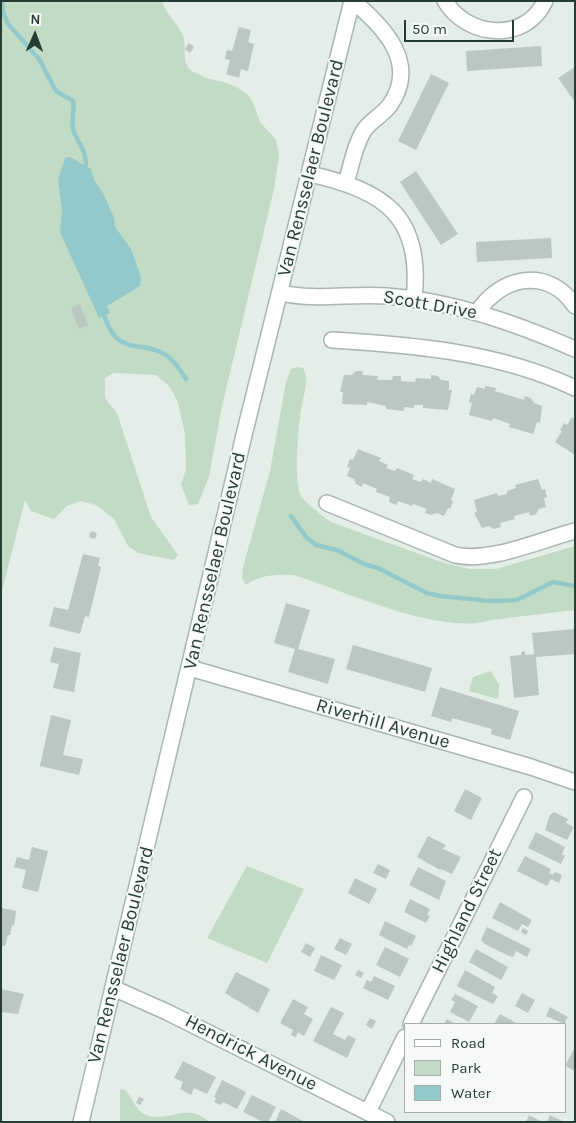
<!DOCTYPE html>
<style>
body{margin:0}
#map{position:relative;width:576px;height:1123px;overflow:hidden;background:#e5ede9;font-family:Karla,sans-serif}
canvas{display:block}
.frame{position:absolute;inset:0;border:2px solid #263d34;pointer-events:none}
.legend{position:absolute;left:404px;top:1023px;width:162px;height:90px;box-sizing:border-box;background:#f6f9f7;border:1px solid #a3aea9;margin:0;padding:6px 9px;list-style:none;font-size:15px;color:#263d34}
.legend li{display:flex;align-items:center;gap:10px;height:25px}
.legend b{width:25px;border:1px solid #a3aea9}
.north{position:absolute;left:10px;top:10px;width:50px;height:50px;-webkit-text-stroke:4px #f6f9f7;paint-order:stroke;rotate:2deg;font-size:14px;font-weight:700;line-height:20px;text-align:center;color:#263d34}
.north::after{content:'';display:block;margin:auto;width:18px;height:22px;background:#263d34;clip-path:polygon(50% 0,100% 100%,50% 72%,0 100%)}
.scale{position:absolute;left:404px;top:20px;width:110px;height:22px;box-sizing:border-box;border:2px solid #263d34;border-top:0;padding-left:6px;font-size:15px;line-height:18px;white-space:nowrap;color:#263d34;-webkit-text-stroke:4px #f6f9f7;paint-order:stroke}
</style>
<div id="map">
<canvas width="576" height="1123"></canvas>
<div class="frame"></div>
<ul class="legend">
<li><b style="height:6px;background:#fff"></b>Road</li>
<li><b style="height:14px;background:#c1dbc5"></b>Park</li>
<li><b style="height:14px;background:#94c9cb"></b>Water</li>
</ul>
<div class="north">N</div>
<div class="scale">50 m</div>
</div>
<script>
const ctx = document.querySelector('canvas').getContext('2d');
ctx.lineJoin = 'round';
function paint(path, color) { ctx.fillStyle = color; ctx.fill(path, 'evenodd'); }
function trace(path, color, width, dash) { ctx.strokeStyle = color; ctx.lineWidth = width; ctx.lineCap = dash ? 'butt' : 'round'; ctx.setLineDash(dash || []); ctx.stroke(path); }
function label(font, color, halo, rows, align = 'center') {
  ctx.font = font + ' Karla,sans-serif'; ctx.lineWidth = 4; ctx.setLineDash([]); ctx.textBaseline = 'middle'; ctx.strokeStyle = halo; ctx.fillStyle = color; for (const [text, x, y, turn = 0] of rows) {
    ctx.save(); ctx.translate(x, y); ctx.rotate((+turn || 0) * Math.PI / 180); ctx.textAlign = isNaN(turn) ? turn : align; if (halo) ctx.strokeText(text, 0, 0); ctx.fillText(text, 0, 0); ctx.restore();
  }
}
paint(new Path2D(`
 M1,1h161c4,15 18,23 22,38 2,11 -2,21 6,31l16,8 21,5 11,5 10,7 5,8 7,19 16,18 3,15 -5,34 -52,217 -13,71 -11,27 -9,1 -8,-20 5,-16 -1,-35 -7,-31 -8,-16 -14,-12 -42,-2 -9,5v20l12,15 34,104 27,38 -4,5 -36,-7 -10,-7 -14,-27 -18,-14 -16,-4 -13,5 -13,13 -23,-8 -6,-11 -24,95z
 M298,367l5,1c7,11 1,25 -1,37 -4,19 -8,72 -2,89 2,6 25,24 31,28l113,41 26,6h26l79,-23v64l-84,10c-52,16 -146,-29 -197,-45 -16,-1 -36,0 -48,10l-4,-7 1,-11 27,-96 16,-89 5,-13z
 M491,671l8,14 -1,14 -29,-8 4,-14z
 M247,866l57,23 -37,74 -60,-25z
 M123,1089c10,6 11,21 23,26 15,6 32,-4 47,-2 6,1 12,6 18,9h-91v-32z`), '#c1dbc5');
paint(new Path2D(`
 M70,157l21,12 3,11 9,13 11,25 1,9 16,22 10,28 -1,9 -33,20 3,7 -11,5 -39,-86 2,-22 -4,-30 7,-22z`), '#94c9cb');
trace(new Path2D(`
 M2,1l1,11 5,12 31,35 17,32 17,10c2,10 -2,18 0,28 4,14 13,19 13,36
 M104,315c14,44 38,24 62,40 9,6 14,15 20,24
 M291,516l15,21 10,8 21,5 27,14 14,4 49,25 13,3 50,5 27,-1 36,-18 22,4`), '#94c9cb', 4.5);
paint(new Path2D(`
 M239,27l12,3 -3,12 6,2 -6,27 -7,-2 -2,9 -13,-4 4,-14 -5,-1 2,-9 5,1z
 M189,43l5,4 -4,6 -5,-4z
 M541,46l1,20 -75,5 -1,-20z
 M575,67v35l-17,-24z
 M431,74l18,9 -33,67 -18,-9z
 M416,171l42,63 -17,11 -41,-63z
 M551,238l1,20 -75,4 -1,-20z
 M80,304l8,21 -9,4 -8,-21z
 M356,371h7l-1,4 16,1 -1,4h15l1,-4h8v5l14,1 1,-4 15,1v-4l7,1 3,4 8,1v9h3l-4,20 -25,-2v-3h-9v3l-10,-1v4l-18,-2v-3l-19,-4v3l-25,-1 1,-12h-3l4,-17h8z
 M485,386l11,2 -1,3 29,9 1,-4 6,2 3,5 8,3 -2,17 -3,-1 -4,12 -24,-7 1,-3 -8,-3 -9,-3 -1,3 -23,-6 3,-12 -3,-1 2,-8 3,1 3,-8 8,2z
 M572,417l3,3v35l-20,-13 7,-11 -2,-1 4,-7 3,2z
 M358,449l23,9 -2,3 9,4 -2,3 9,3 2,-3 17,7 -2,4 9,3 2,-3 8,4 1,-4 23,10 -4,11 2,1 -3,8 -2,-1 -4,8 -7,-3 -6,2 -6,-2 2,-4 -14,-5 -1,2 -14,-5 -2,4 -7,-3 1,-5 -14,-5 1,-3 -14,-6 -1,4 -6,-3 -2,-5 -7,-3 3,-8 -3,-1 3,-8 3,1z
 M538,479l4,11 3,-1 2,8 -3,1 2,9 -7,2 -3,5 -6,2 -1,-4 -15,4 1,3 -15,4 1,4 -7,2 -5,-3 -7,2 -8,-15 3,-1 -3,-12 23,-7 1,3 9,-2v-3l9,-3 -1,-3z
 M89.5 535a3.5 3.5 0 1 1 7 0a3.5 3.5 0 1 1-7 0Z
 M83,554l17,4 -2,8 3,1 -12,50 -4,-1 -5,18 -31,-8 5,-19 14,3z
 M286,603l24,7 -12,39 37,10 -7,25 -40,-12 7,-23 -21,-6z
 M574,629l1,25 -39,3 3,38 -25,3 -4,-42 11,-1v-3l4,-1v4l9,-1 -2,-21z
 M353,645l79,23 -7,24 -79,-23z
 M54,647l27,6 -7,39 -21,-4 6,-24 -9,-2z
 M440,687l79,24 -9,29 -19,-6 1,-5 -40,-11 -1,4 -20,-6z
 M51,715l20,5 -8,35 20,4 -4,16 -39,-9z
 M465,789l17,9 -11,22 -17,-9z
 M554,812l14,7 -2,4 8,4 -7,13 -22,-10 5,-15z
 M536,832l29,15 -3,7 3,2 -4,8 -33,-16z
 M428,836l18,9 -3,4 18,8 -9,17 -11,-5 -1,1 -23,-13z
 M32,847l16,4 -10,41 -16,-4 4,-18 -12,-3 3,-10 12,3z
 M525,856l26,13 -2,4 4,2 2,-3 7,3 -3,8 -8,-4 -4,7 -30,-15z
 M378,864l12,6 -4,9 -13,-6z
 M418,867l28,14 -7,19 -30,-15z
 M355,878l22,11 -8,15 -21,-11z
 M410,899l20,10 -3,6 3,1 -4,7 -22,-11z
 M500,902l32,18 -4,7 -6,-3 -4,7 -26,-13z
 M2,908l14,3 -2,15 -2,-1 -2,10h-2l-3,11h-4z
 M385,921l31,15 -5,10 -2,-1 -2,4 -28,-14z
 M487,927l44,22 -4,8 -11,-6 -3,6 -4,-1 -24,-12 -4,-4z
 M523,928l5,3 -2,4 -5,-3z
 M340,938l12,6 -6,11 -12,-6z
 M306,943l9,5 -5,9 -9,-5z
 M385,947l24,12 -9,18 -24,-12z
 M476,949l32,18 -7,13 -32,-18z
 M321,955l21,10 -8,15 -20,-9z
 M358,970l6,3 -3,5 -6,-3z
 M465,970l30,17 -3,6 6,3 -5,8 -36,-18z
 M236,972l34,17 -12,24 -33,-20z
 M374,976l21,10 -7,14 -25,-12 4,-8 4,2z
 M1,989l23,5 -6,20 -17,-2z
 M522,993l13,7 -7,13 -13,-7z
 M455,994l23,12 -9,16 -19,-10 5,-10 -4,-2z
 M293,999l15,8 -4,7 9,5 -9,17 -6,-4 -2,5 -5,-2 2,-5 -13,-7z
 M331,1007l13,6 -11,21 12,6 3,-5 8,4 -9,19 -34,-17z
 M550,1007l18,10 -4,7 -18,-8z
 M500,1014l18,10h-24z
 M370,1018l6,3 -4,8 -6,-4z
 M447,1019l9,5h-12z
 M575,1047v24l-10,-5z
 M183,1061l33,16 -9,17 -13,-6 -3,7 -11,-6 3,-7 -9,-4z
 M222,1080l24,12 -9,17 -14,-7 -2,3 -7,-3 2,-4 -2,-1z
 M252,1095l24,12 -8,15h-5l-20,-10z
 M139,1097l5,2 -4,6 -4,-2z
 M281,1109l24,13h-30z
 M529,1115l13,7h-16z
 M550,1115l14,7h-17z`), '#bbc7c1');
const street = new Path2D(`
 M445,1c22,37 81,42 100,0
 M310,174c75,17 113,42 104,125
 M346,183c5,-16 8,-36 17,-51 6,-11 19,-16 27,-27 29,-42 -6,-78 -37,-104
 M281,293c35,8 70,0 106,3 66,5 128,27 188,53
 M477,313c23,-37 71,-47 98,-7
 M332,340c82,5 167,12 243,48
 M327,503l128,52c35,8 85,-15 120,-24
 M190,668l341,99 44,15
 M113,988l54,24 220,110
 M411,1024l113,-227
 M368,1112l37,-75`);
const secondary = new Path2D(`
 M81,1122l164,-691 107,-430`);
trace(street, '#a8b5af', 18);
trace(secondary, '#a5b7af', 18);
trace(street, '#fff', 15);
trace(secondary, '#fff', 15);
label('19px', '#263d34', '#f6f9f7', [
 ["Van Rensselaer Boulevard",311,168,-76],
 ["Scott Drive",430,305,10],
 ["Van Rensselaer Boulevard",215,561,-77],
 ["Riverhill Avenue",383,724,16],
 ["Highland Street",467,911,-64],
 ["Van Rensselaer Boulevard",121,955,-76],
 ["Hendrick Avenue",251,1053,27]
]);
</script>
